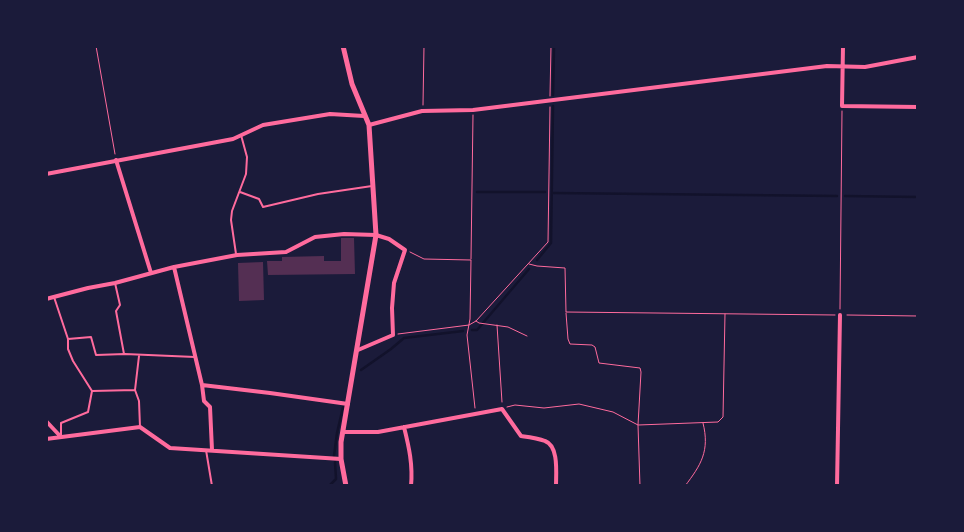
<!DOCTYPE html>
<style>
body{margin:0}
#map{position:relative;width:964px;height:532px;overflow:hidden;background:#1b1b3a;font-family:"Public Sans",sans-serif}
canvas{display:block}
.frame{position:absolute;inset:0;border:48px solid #1b1b3a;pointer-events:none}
</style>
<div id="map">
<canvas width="964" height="532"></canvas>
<div class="frame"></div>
</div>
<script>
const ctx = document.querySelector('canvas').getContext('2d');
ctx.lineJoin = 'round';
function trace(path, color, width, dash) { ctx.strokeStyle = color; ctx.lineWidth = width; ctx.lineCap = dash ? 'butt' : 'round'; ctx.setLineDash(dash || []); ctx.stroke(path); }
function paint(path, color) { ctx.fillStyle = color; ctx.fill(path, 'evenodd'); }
trace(new Path2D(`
 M553,95l1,-49
 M477,192h68
 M553,193l284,3
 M845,196l73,1
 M537,260l14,-17 2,-137
 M472,330h5l52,-61
 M361,370l30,-21 13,-11 59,-7
 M334,456l3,-23 6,-26
 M329,486l7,-7 -1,-17`), '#12122b', 2.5);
paint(new Path2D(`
 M341,238h13l1,36 -87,1 -1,-14h15v-4l42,-1v5h17z
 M263,262l1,38 -25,1 -1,-38z`), '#542f53');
trace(new Path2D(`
 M96,46l19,108
 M550,96l1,-50
 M423,105l1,-59
 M410,252l14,7 47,1 -1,59 -3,16 8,73
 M471,259l2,-144
 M529,264l8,2 28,2 1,44 269,3
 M840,309l2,-198
 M566,313l2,26 2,5 22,1 3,2 4,16 41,5 1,4 -3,53 2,61
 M847,315l71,1
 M476,321l3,2 29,4 19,9
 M497,325l5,77
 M398,334l71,-9 7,-4 72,-79 2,-135
 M507,407l8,-2 29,3 35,-4 34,8 25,13 80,-3 5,-5 2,-103
 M685,486c16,-21 25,-35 18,-63`), '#ff6b9d', 1);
trace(new Path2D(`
 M240,192l19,7 4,8 55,-13 54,-8
 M236,254l-5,-34 1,-9 14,-37 1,-17 -6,-22
 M115,283l5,22 -4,6 8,43
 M54,297l14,42v10l5,12 19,30 -4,21 -27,11v12
 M68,339l23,-2 5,18 29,-1 70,3
 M135,390l4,-34
 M92,391l43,-1 4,11 1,26
 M206,450l6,36`), '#ff6b9d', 2);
trace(new Path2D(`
 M843,46l-1,60 76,1
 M369,125l53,-14 51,-1 354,-44 38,1 53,-10
 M116,160l35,113
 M46,174l187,-35 30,-14 67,-11 34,2
 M174,267l28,118 68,8 78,11
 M46,299l42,-11 27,-5 59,-16 63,-12 49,-3 29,-15 29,-3 32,1 13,4 16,11 -11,33 -2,25 1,27 -35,15
 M202,385l2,16 6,6 2,43
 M46,421l15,16
 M404,427c5,20 9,38 7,59
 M343,432h35l124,-23 19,27c8,1 17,2 24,5 14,5 11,32 11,45
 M46,439l94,-12 30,21 171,11
 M837,486l3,-171`), '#ff6b9d', 4);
trace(new Path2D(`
 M343,46l9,38 17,41 7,110 -35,207v17l5,27`), '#ff6b9d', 5);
</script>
